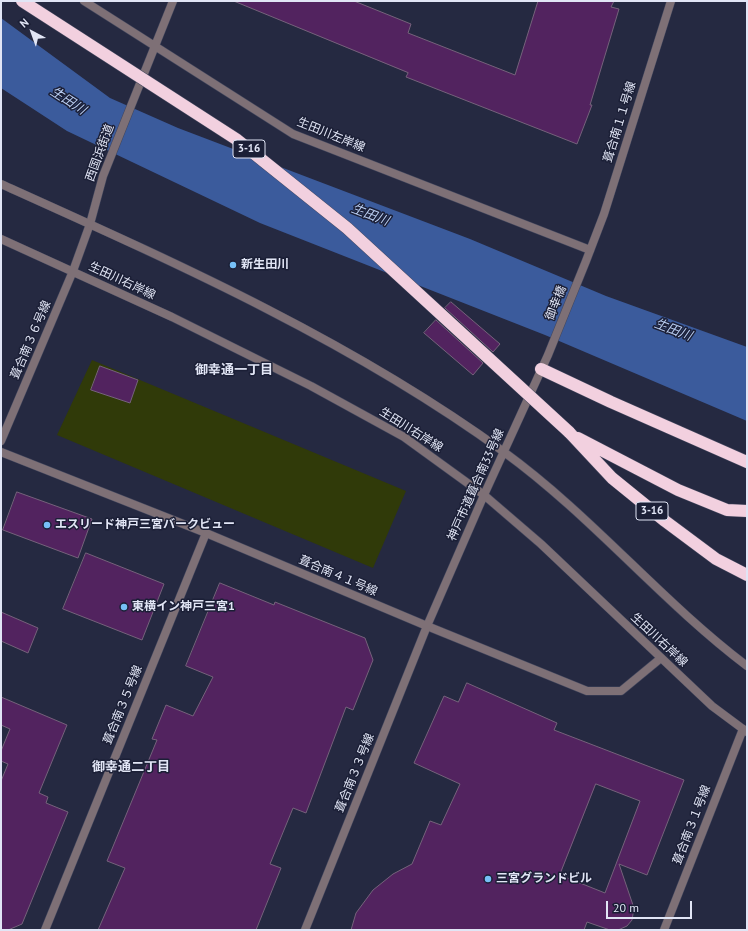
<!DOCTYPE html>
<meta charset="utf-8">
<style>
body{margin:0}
#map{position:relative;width:748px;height:931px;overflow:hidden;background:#252941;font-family:"PT Sans",sans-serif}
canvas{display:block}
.frame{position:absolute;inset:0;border:2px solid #e1e5f5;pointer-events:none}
.north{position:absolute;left:12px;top:12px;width:40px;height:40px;-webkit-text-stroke:3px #1b1f36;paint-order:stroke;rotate:319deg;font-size:11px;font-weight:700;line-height:16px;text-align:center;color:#e1e5f5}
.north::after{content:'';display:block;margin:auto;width:14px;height:18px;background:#e1e5f5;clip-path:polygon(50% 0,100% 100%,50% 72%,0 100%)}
.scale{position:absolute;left:606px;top:901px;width:86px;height:18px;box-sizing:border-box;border:2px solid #e1e5f5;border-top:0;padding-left:5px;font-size:12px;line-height:14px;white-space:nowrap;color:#e1e5f5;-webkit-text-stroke:3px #1b1f36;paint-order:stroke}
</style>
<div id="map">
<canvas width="748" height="931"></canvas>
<div class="frame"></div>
<div class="north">N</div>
<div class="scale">20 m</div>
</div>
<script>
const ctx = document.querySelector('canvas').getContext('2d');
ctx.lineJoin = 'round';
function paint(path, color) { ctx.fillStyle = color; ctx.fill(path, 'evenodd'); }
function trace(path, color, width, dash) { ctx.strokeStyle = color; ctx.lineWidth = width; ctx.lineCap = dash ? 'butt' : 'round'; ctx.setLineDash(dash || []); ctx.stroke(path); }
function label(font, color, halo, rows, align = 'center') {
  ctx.font = font + ' "PT Sans","Noto Sans JP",sans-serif'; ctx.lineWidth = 3; ctx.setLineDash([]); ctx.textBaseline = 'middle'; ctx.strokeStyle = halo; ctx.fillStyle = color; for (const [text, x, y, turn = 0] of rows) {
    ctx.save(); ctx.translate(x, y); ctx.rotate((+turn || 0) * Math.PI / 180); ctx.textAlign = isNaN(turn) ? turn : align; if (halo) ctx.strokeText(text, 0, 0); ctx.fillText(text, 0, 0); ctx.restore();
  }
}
paint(new Path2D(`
 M92,360l314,131 -33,77 -316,-133z`), '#303a09');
paint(new Path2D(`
 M1,18l109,80 68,30 292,111 136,57 141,51v74l-202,-86 -285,-112 -193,-92 -66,-43z`), '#3b5b9c');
const building = new Path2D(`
 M234,1h120l57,23 -3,9 107,42 23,-74h76l-3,6 8,2 -29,96h2l-15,39 -171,-67 2,-4z
 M451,302l49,42 -7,8 -48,-44z
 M436,320l47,43 -10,12 -49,-42z
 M100,366l38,14 -8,23 -39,-13z
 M17,492l75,27 -14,39 -75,-28z
 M86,553l78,31 -22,56 -79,-31z
 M220,583l54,22 1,-3 90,36 8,22 -20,50 -7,-3 -40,106 -13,-5 -23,56 11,4 -25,62h-158l27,-62 -18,-7 50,-121 -5,-1 14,-34 27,11 20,-39 -27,-11z
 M1,612l37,16 -10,25 -27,-12z
 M467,683l90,40 -3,7 130,50 -37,95 -28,-11 15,44 -2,12 -5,6 -9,4h-8l-23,-8 -3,8h-233l5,-17 17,-23 20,-16 19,-10 18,-43 11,4 19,-41 -46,-21 30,-67 14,6zM596,784l44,17 -35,92 -45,-18z
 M1,697l66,28 -28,68 9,4 -2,6 22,9 -46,112 -14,6h-7v-149l7,-17 -7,-3v-10l9,-22 -9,-4z`);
paint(building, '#52235f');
trace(building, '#75627b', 1);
const minor = new Path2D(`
 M84,1l209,133 297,116
 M73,271l17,-47 13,-48 70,-175
 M427,626l160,65h34l40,-33
 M45,930l161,-397
 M664,930l79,-201`);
const tertiary = new Path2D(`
 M1,184c173,78 349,156 503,268 88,64 157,149 243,214
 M1,239l171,78 139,69 93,51 80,58 57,49 171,162 35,26
 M1,441l72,-170
 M1,452l205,81 221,93
 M305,930l122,-304 57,-131 64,-140 38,-94 18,-47 67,-213`);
const motorway = new Path2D(`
 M541,369l70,33 136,60
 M569,432l43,46 53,43 51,38 31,16
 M578,438l100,52 49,20 20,1`);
trace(minor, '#43475e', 9);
trace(tertiary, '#43475e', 9);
trace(motorway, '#43475e', 13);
trace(minor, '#7e7076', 8);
trace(tertiary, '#7e7076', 8);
trace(motorway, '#f2d0df', 12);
const motorwayBridge = new Path2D(`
 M22,1l214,138 111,89 222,204`);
trace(motorwayBridge, '#43475e', 13, []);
trace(motorwayBridge, '#f2d0df', 12);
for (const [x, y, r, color] of [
 [233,265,4,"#76c0f7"],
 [47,525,4,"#76c0f7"],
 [124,607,4,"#76c0f7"],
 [488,879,4,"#76c0f7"]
]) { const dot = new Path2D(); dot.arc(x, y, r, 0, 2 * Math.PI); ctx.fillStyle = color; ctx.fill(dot); trace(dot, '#1b1f36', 1.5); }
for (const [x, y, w] of [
 [249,149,32],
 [652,511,32]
]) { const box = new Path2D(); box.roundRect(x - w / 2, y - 9, w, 18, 3); ctx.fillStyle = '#1b1f36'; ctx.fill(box); trace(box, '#e1e5f5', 1); }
label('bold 11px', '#e1e5f5', null, [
 ["3-16",249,149],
 ["3-16",652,511]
]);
label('12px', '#e1e5f5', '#1b1f36', [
 ["葺合南１１号線",620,122,-73],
 ["生田川左岸線",331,135,22],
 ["西国浜街道",100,153,-70],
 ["生田川右岸線",122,281,25],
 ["御幸橋",556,303,-68],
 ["葺合南３６号線",31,340,-67],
 ["生田川右岸線",411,430,32],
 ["神戸市道葺合南33号線",476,485,-66],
 ["葺合南４１号線",338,576,23],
 ["生田川右岸線",659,640,43],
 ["葺合南３５号線",123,705,-68],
 ["葺合南３３号線",355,773,-68],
 ["葺合南３１号線",692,825,-69]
]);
label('bold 12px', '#e1e5f5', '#1b1f36', [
 ["新生田川",241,265],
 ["エスリード神戸三宮バークビュー",55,525],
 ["東横イン神戸三宮1",132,607],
 ["三宮グランドビル",496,879]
], 'left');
label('italic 13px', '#b8ccf1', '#1b1f36', [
 ["生田川",68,101,33],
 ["生田川",370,215,21],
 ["生田川",673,330,21]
]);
label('bold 13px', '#e1e5f5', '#1b1f36', [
 ["御幸通一丁目",234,370],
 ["御幸通二丁目",131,767]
]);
</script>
